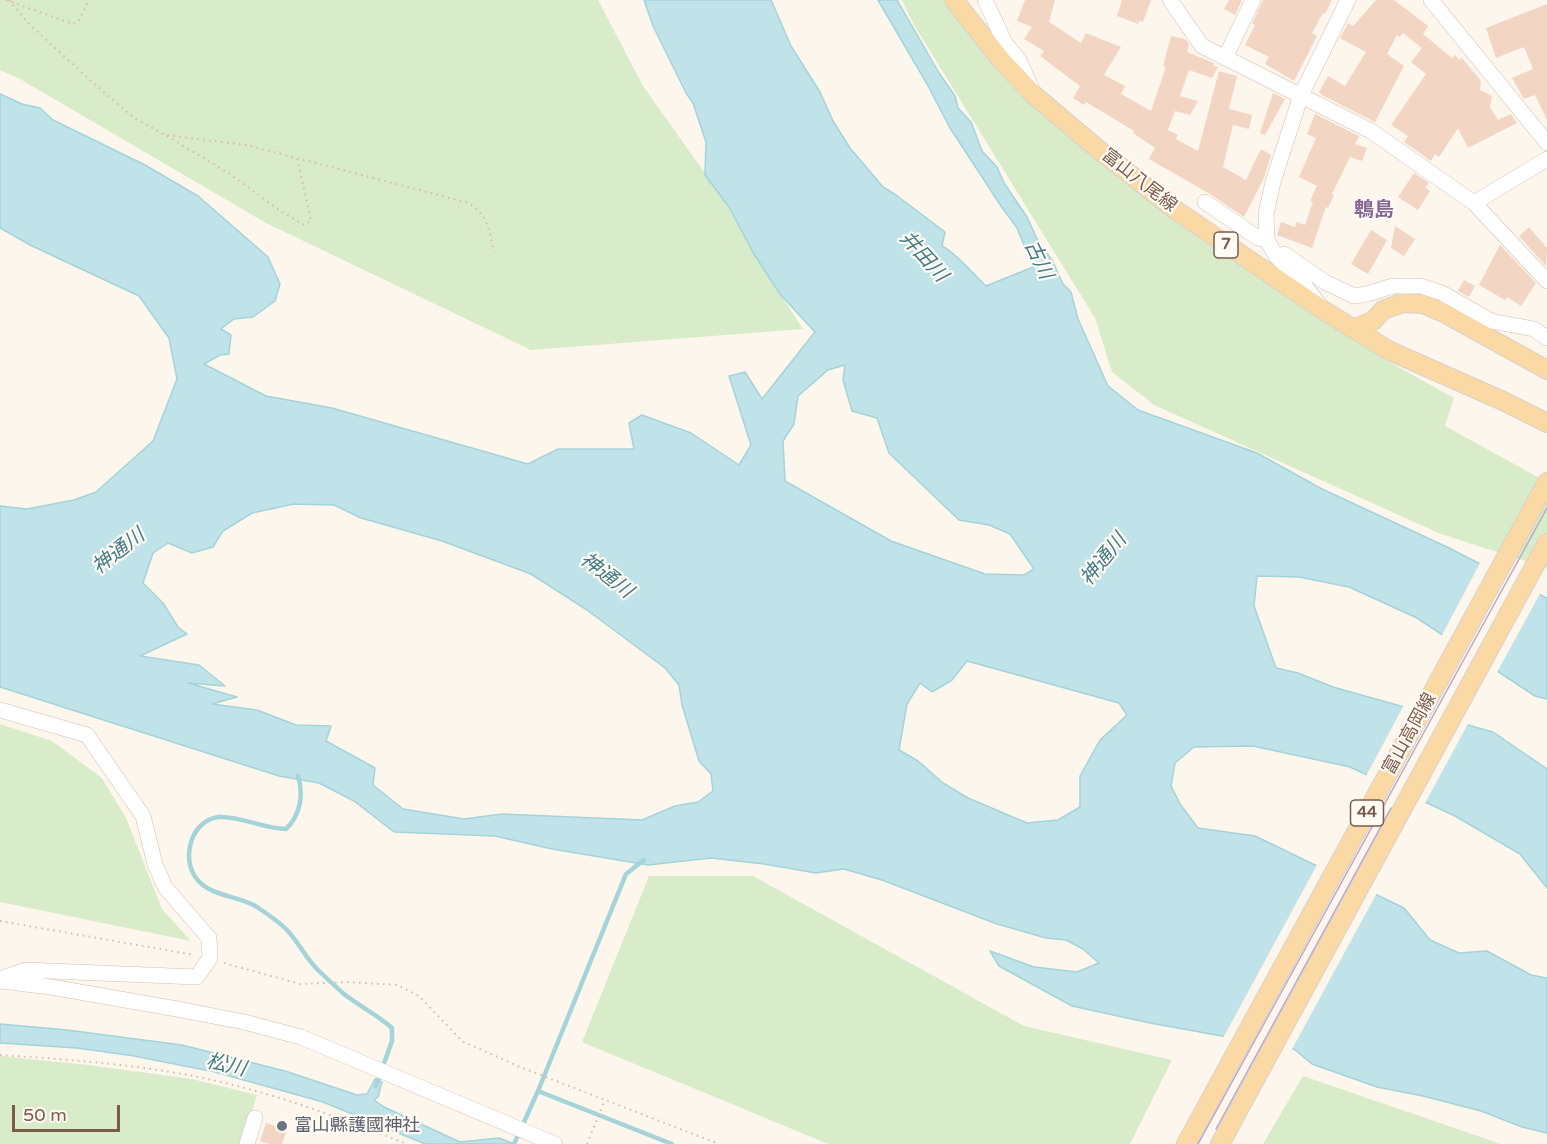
<!DOCTYPE html>
<meta charset="utf-8">
<style>
body{margin:0}
#map{position:relative;width:1547px;height:1144px;overflow:hidden;background:#fdf6ec;font-family:"Varela Round",sans-serif}
canvas{display:block}
.scale{position:absolute;left:12px;top:1105px;width:108px;height:27px;box-sizing:border-box;border:3px solid #7a5c4d;border-top:0;padding-left:8px;font-size:18px;line-height:21px;white-space:nowrap;color:#7a5c4d;-webkit-text-stroke:4px #fffaf3;paint-order:stroke}
</style>
<div id="map">
<canvas width="1547" height="1144"></canvas>
<div class="scale">50 m</div>
</div>
<script>
const ctx = document.querySelector('canvas').getContext('2d');
ctx.lineJoin = 'round';
function paint(path, color) { ctx.fillStyle = color; ctx.fill(path, 'evenodd'); }
function trace(path, color, width, dash) { ctx.strokeStyle = color; ctx.lineWidth = width; ctx.lineCap = dash ? 'butt' : 'round'; ctx.setLineDash(dash || []); ctx.stroke(path); }
function label(font, color, halo, rows, align = 'center') {
  ctx.font = font + ' "Varela Round","Noto Sans JP",sans-serif'; ctx.lineWidth = 4.5; ctx.setLineDash([]); ctx.textBaseline = 'middle'; ctx.strokeStyle = halo; ctx.fillStyle = color; for (const [text, x, y, turn = 0] of rows) {
    ctx.save(); ctx.translate(x, y); ctx.rotate((+turn || 0) * Math.PI / 180); ctx.textAlign = isNaN(turn) ? turn : align; if (halo) ctx.strokeText(text, 0, 0); ctx.fillText(text, 0, 0); ctx.restore();
  }
}
paint(new Path2D(`
 M0,0h598l45,86 86,121 25,47 49,75 -272,21 -265,-127 -246,-144 -20,-9z
 M902,0h41l8,12 77,87 164,132 192,128 70,39 -9,28 102,56v86l-106,-34 -287,-129 -42,-33 -17,-54 -181,-293z
 M0,724l52,17 50,37 24,40 36,91 29,32 -191,-39z
 M649,876h104l271,150 148,34 -42,84h-302l-246,-102z
 M0,1056l88,9 104,14 65,16 -14,49h-243z
 M1303,1076l198,68h-238z`), '#d8ecc9');
const water = new Path2D(`
 M644,0h127l20,46 29,46 13,29 17,27 33,39 13,8 49,37 -3,14c14,7 31,28 44,40l47,-19 -16,-39 -16,-22 -51,-78 -23,-44 -49,-84h19l42,73 16,23 3,12 13,14 11,29 15,16 7,16 23,34 11,24 14,19 11,24 8,8 7,27 30,67 30,24 119,43 65,36 125,58 100,51v101l-12,-3 -118,-78 -68,-31 -50,-10 -42,-1 -3,30 22,62 22,5 35,14 160,45 54,37v119l-27,-34 -65,-38 -105,-49 -97,-21 -59,1 -19,16 -4,23 9,18 18,24 57,8 149,72 26,32 29,13 28,-2 44,24 16,3v155l-25,-6 -41,-16 -58,-15 -46,-9 -65,-23 -18,-15 -144,-26 -78,-17 -73,-40 -9,-15 44,16 43,5 22,-9 -16,-14 -17,-9 -20,-2 -49,-14 -115,-44 -38,-11 -28,4 -52,-9 -53,-6 -63,7 -96,-16 -57,-13 -101,-4 -40,-31 -35,-18 -40,-7 -279,-89v-181l27,3 47,-9 22,-8 57,-51 24,-62 -8,-41 -30,-42 -109,-51 -30,-17v-134l22,10 18,4 13,12 92,45 53,31 70,61 12,27 -5,17 -22,16 -19,2 -13,10 10,6 -2,19 -9,1 -16,9 62,32 66,12 196,56 30,-15h76l-5,-26 13,-8 49,18 48,32 12,-20 -22,-69 16,-4 17,27 53,-67 -35,-38 -26,-40 -25,-47 -24,-32 1,-33 -13,-39 -7,-10 -33,-67zM845,365l-2,15 9,31 25,7 12,35 70,67 30,5 21,9 24,35 -10,6 -39,-1 -94,-33 -106,-60 -2,-40 11,-17 4,-28 30,-26zM294,504l40,1 27,13 81,23 89,33 56,36 78,58 14,17 3,20 17,56 12,13 2,17 -15,11 -23,4 -33,14 -140,-6 -38,5 -61,-10 -30,-24 2,-17 -49,-27 5,-15 -35,-1 -39,-15 -45,-6 25,-7 -49,-14 37,3 -26,-21 -59,-9 47,-22 -9,-7 -15,-24 -20,-20 10,-30 15,-10 24,10 21,-6 10,-16 29,-18zM967,661l152,42 8,12 -27,25 -20,36v31l-22,13 -31,3 -59,-25 -25,-15 -25,-22 -19,-11 8,-46 13,-21 12,9 20,-12z
 M0,1024l67,6 115,15 103,26 72,24 10,-1 8,-15 7,3 -4,15 -4,3 10,7 76,35 39,-4 15,6h-89l-102,-42 -108,-30 -81,-16 -57,-8 -77,-5z`);
paint(water, '#bfe3e8');
trace(water, '#a5d3da', 1.5);
paint(new Path2D(`
 M1481,561l60,31 -45,82 -55,-37z
 M1405,703l64,19 -45,83 -59,-27z
 M1318,863l60,28 -87,160 -69,-11z`), '#fdf6ec');
trace(new Path2D(`
 M298,776c6,19 2,40 -12,53 -23,0 -44,-13 -67,-12 -28,3 -38,41 -23,61 14,19 42,17 61,29 9,6 21,14 29,22 12,12 19,28 31,40 8,8 18,17 27,25 15,12 34,21 48,34v13l-16,45
 M538,1091l134,53
 M514,1144l24,-53 88,-217 18,-14`), '#a5d3da', 4.5);
paint(new Path2D(`
 M1025,0h30l-6,22 32,21 5,-10 35,14 -17,28 21,11 -4,8 30,17 15,-44 -3,-1 8,-30 14,3 4,5 -2,8 27,11 -1,3 5,1 -6,11 -23,-8 -9,26 18,5 -8,14 -15,-4 -7,19 10,5 -2,4 22,12 21,-80 18,5 -8,33 23,6 -3,14 -16,-4 -10,42 23,13 15,-31 10,6 -7,23 -20,39 -34,-23 -61,-35 6,-11 -22,-15 1,-2 -48,-29 -2,3 -11,-7 7,-12 -40,-30 4,-5 -20,-12 8,-12 -15,-6z
 M1122,0h29l-8,22 -4,-1 -1,3 -21,-8z
 M1229,0h13l-7,15 -11,-6z
 M1263,0h69l-7,14 -2,-1 -11,20 5,3 -23,45 -29,-17 4,-7 -24,-12 10,-20 -3,-1z
 M1376,0h18l34,26 -5,8 29,24 3,-3 4,5 3,-2 19,23 -1,9 12,6 -2,11 8,13 13,-6 6,9 -49,25 -10,-20 -19,29 -4,-3 -4,7 -27,-19 4,-6 -17,-11 35,-51 -15,-12 11,-14 -19,-15 -3,4 -3,-2 -10,19 17,12 -29,56 -53,-27 -3,-3 9,-16 17,10 21,-34 -26,-14 8,-15 5,3z
 M1547,4v116l-12,-25 -11,4 -12,-21 21,-9 -9,-22 -28,11 -10,-30z
 M1273,93l12,6 -20,36 -5,-2z
 M1315,114l44,22 -4,8 12,4 -5,13 -12,-4 -18,37 2,1 -6,13 -2,-1 -14,41 -35,-13 4,-13 14,5 2,-5 8,3 8,-23 -3,-1 7,-15 -18,-9 17,-39 -9,-4z
 M1414,173l15,10 -4,5 5,3 -12,19 -20,-13z
 M1395,226l20,13 -11,17 -13,-8z
 M1529,227l18,21 -1,18 -27,-30z
 M1371,230l16,10 -19,34 -17,-10z
 M1500,245l36,38 -15,23 -14,-9 -2,3 -26,-15z
 M1464,280l11,6 -6,11 -11,-6z
 M266,1123l21,7 -5,14h-13l-9,-3z`), '#f3d5c3');
const minor = new Path2D(`
 M985,0l20,43 14,17 12,27
 M1170,0l32,46 169,85 103,72
 M1431,0l116,143
 M1225,58l28,-58
 M1547,159l-73,44 73,78
 M1205,202l53,36 9,2
 M1284,254l41,28 29,14 13,-2 26,-8h28l21,7 49,28 43,8 13,9
 M1319,304l-21,-27 -22,-21 -9,-16 -1,-26 7,-32 28,-87 47,-95
 M0,710l87,25 56,81 12,48 10,23 44,51 1,20 -13,19 -172,-7 -25,9
 M0,981l51,6 126,22 67,13 57,15 254,107
 M247,1144l8,-26`);
const major = new Path2D(`
 M954,0l48,61 32,34 65,55 78,61 146,99 67,41 113,50 44,22
 M1352,329l21,-8 10,-11 19,-7 21,1 21,9 103,57
 M1186,1144l361,-662
 M1220,1144l327,-601`);
trace(minor, '#d1beb0', 16);
trace(major, '#dad1cd', 20);
trace(new Path2D(`
 M6,0l67,24 5,-2 11,-22
 M9,0l19,23 63,58 43,37 31,17 82,10 222,58c20,14 20,27 25,49
 M167,136l63,38 49,36 25,15 7,-4 -14,-64
 M0,921l195,34
 M224,963l76,21 47,-2 50,3 22,11 43,45 58,26 199,77
 M0,1055c74,5 149,10 221,27 64,15 125,38 186,62
 M587,1144l18,-44`), '#d9b8a5', 2, [1.5, 4.5]);
trace(minor, '#fff', 15);
trace(major, '#fbd9a5', 18);
trace(new Path2D(`
 M1216,1129l175,-321
 M1198,1144l349,-636`), '#b9a8c9', 1.5);
for (const [x, y, r, color] of [
 [282,1126,6,"#6b7280"]
]) { const dot = new Path2D(); dot.arc(x, y, r, 0, 2 * Math.PI); ctx.fillStyle = color; ctx.fill(dot); trace(dot, '#fffaf3', 2); }
for (const [x, y, w] of [
 [1226,245,24],
 [1367,813,33]
]) { const box = new Path2D(); box.roundRect(x - w / 2, y - 13, w, 26, 4.5); ctx.fillStyle = '#fffaf3'; ctx.fill(box); trace(box, '#7a5c4d', 1.5); }
label('bold 16px', '#7a5c4d', null, [
 ["7",1226,245],
 ["44",1367,813]
]);
label('18px', '#7a5c4d', '#fffaf3', [
 ["富山八尾線",1139,181,38],
 ["富山高岡線",1410,734,-61]
]);
label('18px', '#5b616d', '#fffaf3', [
 ["富山縣護國神社",294,1126]
], 'left');
label('bold 20px', '#846695', '#fffaf3', [
 ["鵯島",1374,211]
]);
label('italic 20px', '#437c86', '#fffaf3', [
 ["井田川",923,257,48],
 ["古川",1038,260,65],
 ["神通川",119,552,-38],
 ["神通川",1104,560,-51],
 ["神通川",606,576,38],
 ["松川",226,1066,13]
]);
</script>
